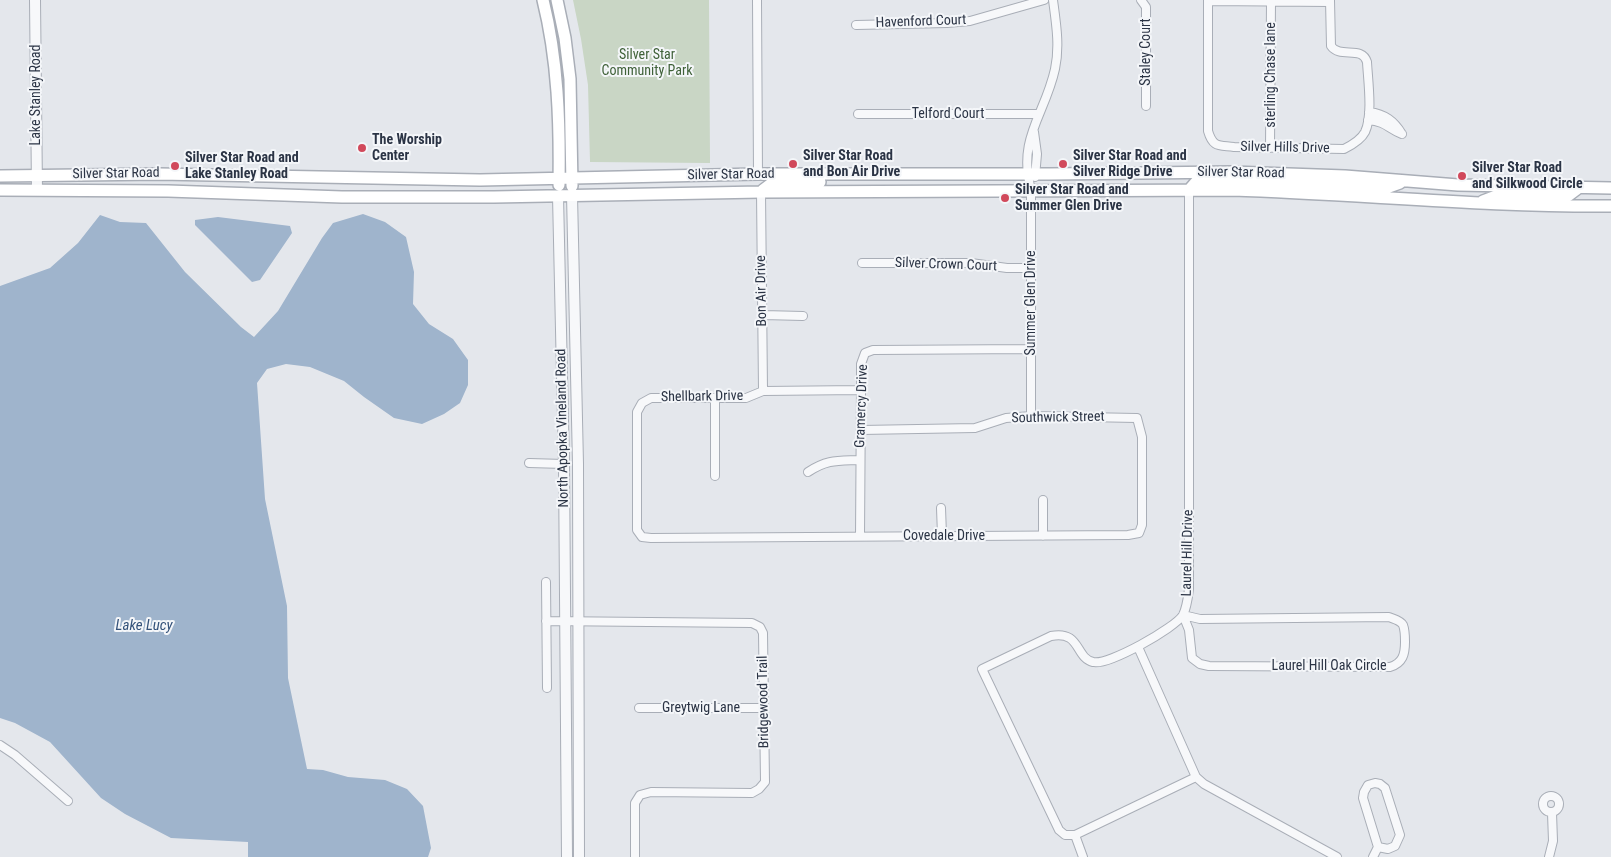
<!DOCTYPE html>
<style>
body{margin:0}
canvas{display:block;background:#e4e7ec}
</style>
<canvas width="1611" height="857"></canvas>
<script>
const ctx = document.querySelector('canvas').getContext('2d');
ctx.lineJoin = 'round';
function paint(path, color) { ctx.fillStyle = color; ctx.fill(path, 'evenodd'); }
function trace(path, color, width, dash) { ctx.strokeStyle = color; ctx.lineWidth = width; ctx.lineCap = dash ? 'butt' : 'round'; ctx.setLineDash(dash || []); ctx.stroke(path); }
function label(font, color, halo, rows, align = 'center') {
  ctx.font = font + ' "Roboto Condensed",sans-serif'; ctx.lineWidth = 4; ctx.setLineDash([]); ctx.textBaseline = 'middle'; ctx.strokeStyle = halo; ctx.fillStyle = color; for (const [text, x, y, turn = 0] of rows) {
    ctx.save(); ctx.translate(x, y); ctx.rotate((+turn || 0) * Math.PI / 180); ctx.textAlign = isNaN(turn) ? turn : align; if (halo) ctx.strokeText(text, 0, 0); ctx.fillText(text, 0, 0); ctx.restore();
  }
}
paint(new Path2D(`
 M573,0h136l1,163 -120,-1 -2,-77 -7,-46z`), '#c9d6c5');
paint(new Path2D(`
 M363,214l22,8 21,15 8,35 -1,32 16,20 24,15 15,21v25l-8,18 -16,11 -22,10 -28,-6 -30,-21 -20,-16 -34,-14 -24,-3 -19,5 -10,14 8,116 22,107 1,72 19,91 16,1 25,7 37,3 22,9 16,17 8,42 -3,9h-180v-15l-77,-4 -46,-24 -24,-16 -51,-56 -35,-19 -15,-5v-432l50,-18 28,-25 22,-28 20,7 26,1 39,49 56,55 13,10 24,-26 44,-73 11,-15z
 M218,217l72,9 2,7 -32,47 -8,2 -57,-57v-5z`), '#9fb4cc');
const minor = new Path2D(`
 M757,0l1,174
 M1141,0l5,7v99
 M1208,0v131c5,17 11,14 26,16l110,2c8,-4 17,-9 21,-17 8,-17 3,-51 2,-70 -5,-17 -27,-3 -36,-16l-1,-46
 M1208,1l122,1
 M856,25l91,-2 23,-2 74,-21
 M1369,112c16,2 25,9 33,22
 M858,114h180
 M1368,120c19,2 19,8 34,14
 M1034,132l3,22 -2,23
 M1270,148l1,-147
 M1189,190v399c-1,8 -2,18 -6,26 -8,13 -75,51 -90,47 -18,-4 -12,-32 -42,-26l-69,33 77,161 6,5h10l121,-58
 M761,192l2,199
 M862,263h109l36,5h24
 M763,315l40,1
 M861,390l-98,1 -17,7h-95l-9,5 -5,9v118l5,7 9,1 477,-3 11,-2 3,-8v-88l-5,-19 -106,-2 -25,2 -31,10 -114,2
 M1031,416v-226c-14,-52 14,-75 24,-121 5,-23 1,-46 -2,-69
 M529,463l35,1
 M808,472c20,-13 30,-11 52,-12
 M715,476v-77
 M1043,500v36
 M941,508l1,27
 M860,536l1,-146v-26l4,-11 8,-3 158,-1
 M546,582l1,106
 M1183,615l17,4 189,-2c4,2 11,3 14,8 2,5 2,12 2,17 0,12 -2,21 -15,25l-181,-1 -9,-2 -8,-6 -3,-28z
 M546,621l206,2 8,4 3,6 2,149 -6,7 -7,4 -101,-1 -11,3 -5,8v54
 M1138,647l58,130 8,7 133,73
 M639,708h125
 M0,745l15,10 53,46
 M1375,783l5,1 5,4 15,47 -5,11 -7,3 -10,-2 -15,-49 1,-6 4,-7z
 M1543 804a8 8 0 1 1 16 0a8 8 0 1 1-16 0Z
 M1075,835l8,22
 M1373,857l5,-10
 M1549,857l4,-16 -1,-28`);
const tertiary = new Path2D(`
 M35,0l2,190
 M572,195l6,269 1,393
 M558,196l6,268 3,393`);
const secondary = new Path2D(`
 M543,0c15,60 17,123 16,185
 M557,0l8,38 5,41 2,107
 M0,176l159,-2 321,6 278,-6h291l183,-2 113,4 113,9 153,3
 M1286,189l15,-5 85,4 14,-5
 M0,190l168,1 174,6h152l267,-5 472,-2c126,4 252,17 378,16
 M763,190l8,-6 49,-2
 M1189,190l7,-8 5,-2 82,1 12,-5
 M1483,201l16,-6 63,1 7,-1 8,-6`);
trace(minor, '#a9aeb7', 10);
trace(tertiary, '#a9aeb7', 12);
trace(secondary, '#a9aeb7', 14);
trace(minor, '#f7f8fa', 8);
trace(tertiary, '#f7f8fa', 10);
trace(secondary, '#fff', 11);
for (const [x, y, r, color] of [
 [362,148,5,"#d1495b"],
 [793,164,5,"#d1495b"],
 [1063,164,5,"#d1495b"],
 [175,166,5,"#d1495b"],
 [1462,176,5,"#d1495b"],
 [1005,198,5,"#d1495b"]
]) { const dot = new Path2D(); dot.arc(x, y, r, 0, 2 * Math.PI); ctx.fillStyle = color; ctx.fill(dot); trace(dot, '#f4f6f9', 2); }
label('14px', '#2b3445', '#f4f6f9', [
 ["Havenford Court",921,22,-2],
 ["Staley Court",1146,52,-90],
 ["sterling Chase lane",1271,75,-90],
 ["Lake Stanley Road",36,95,-90],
 ["Telford Court",948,114],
 ["Silver Hills Drive",1285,148,1],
 ["Silver Star Road",1241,173,1],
 ["Silver Star Road",116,174,-1],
 ["Silver Star Road",731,175,-1],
 ["Silver Crown Court",946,265,2],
 ["Bon Air Drive",762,291,-91],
 ["Summer Glen Drive",1031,303,-90],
 ["Shellbark Drive",702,397,-1],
 ["Gramercy Drive",862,406,-88],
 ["Southwick Street",1058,418,-1],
 ["North Apopka Vineland Road",563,428,-91],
 ["Covedale Drive",944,536],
 ["Laurel Hill Drive",1188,553,-89],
 ["Laurel Hill Oak Circle",1329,666],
 ["Bridgewood Trail",764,702,-91],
 ["Greytwig Lane",701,708]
]);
label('14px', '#3f6138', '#f4f6f9', [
 ["Silver Star",647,55],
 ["Community Park",647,71]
]);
label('bold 14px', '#2b3445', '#f4f6f9', [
 ["The Worship",372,140],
 ["Center",372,156],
 ["Silver Star Road",803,156],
 ["and Bon Air Drive",803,172],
 ["Silver Star Road and",1073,156],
 ["Silver Ridge Drive",1073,172],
 ["Silver Star Road and",185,158],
 ["Lake Stanley Road",185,174],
 ["Silver Star Road",1472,168],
 ["and Silkwood Circle",1472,184],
 ["Silver Star Road and",1015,190],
 ["Summer Glen Drive",1015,206]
], 'left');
label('italic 15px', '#34527a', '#f4f6f9', [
 ["Lake Lucy",144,626]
]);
</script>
